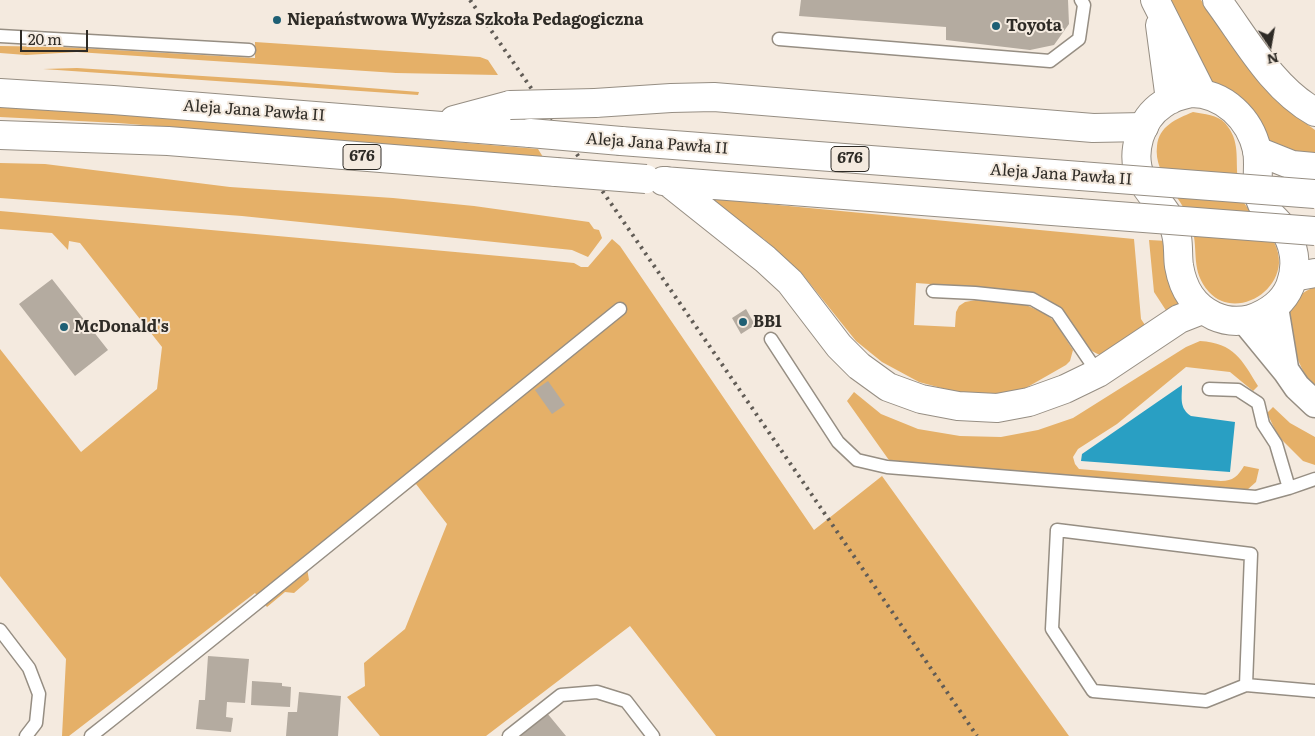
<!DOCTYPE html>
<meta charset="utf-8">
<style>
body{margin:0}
#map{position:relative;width:1315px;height:736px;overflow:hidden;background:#f4eadf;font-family:Literata,serif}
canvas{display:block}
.north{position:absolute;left:1245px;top:20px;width:50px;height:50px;-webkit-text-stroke:4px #f4eadf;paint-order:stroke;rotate:168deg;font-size:14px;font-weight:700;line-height:20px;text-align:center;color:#2e2b26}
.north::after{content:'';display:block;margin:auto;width:18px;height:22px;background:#2e2b26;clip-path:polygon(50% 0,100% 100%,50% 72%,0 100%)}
.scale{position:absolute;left:20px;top:30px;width:68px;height:22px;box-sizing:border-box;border:2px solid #2e2b26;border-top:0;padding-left:6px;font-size:15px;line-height:18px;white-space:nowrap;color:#2e2b26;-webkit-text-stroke:4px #f4eadf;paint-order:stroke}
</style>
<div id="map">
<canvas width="1315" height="736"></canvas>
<div class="north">N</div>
<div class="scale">20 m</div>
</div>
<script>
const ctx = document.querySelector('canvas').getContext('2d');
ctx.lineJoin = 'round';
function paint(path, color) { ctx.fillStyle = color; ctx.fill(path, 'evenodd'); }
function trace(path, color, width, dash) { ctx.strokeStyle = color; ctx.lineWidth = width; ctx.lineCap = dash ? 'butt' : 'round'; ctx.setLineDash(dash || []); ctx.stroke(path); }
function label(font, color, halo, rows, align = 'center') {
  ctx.font = font + ' Literata,serif'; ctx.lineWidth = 4; ctx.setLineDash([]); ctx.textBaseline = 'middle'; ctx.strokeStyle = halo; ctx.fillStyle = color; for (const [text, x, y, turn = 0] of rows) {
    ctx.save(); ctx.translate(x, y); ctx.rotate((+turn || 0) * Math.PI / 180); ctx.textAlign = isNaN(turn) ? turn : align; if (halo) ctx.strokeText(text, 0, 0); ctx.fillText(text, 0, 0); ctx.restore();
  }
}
paint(new Path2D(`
 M1170,0h31c27,39 53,80 89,112 8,6 17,12 25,18v25l-23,-3 -12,-4 -14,-11 -60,-61z
 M255,42l225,15 8,3 10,15 -102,-2 -319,-21 -51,3 -26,-2v-7l61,1 194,11z
 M77,68l204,13 138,11 -1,3 -375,-26z
 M0,104l538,45 5,8 -425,-34 -118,-6z
 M1193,112c11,2 25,3 32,11 16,18 10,36 13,57 0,5 0,11 2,15 10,24 40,39 39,68 -2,33 -46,55 -70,29 -19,-22 -10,-39 -17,-65 -7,-28 -39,-51 -35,-81 2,-20 19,-27 36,-34z
 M0,163l45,1 185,23 163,11 81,8 115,16 5,7 5,1 3,8 -14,19 -16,-7 -330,-34 -242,-18z
 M694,197l440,42 7,80 6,9 -46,27c-21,-5 -26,-33 -41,-46 -10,-10 -22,-15 -35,-18l-109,-8 -2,42 41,2 1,-15 3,-6 6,-4 11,-2 50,5 20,9 9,8 18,28 -3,11 -4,4 -49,28 -29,1 -28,-1 -41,-11 -37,-20 -26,-21 -53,-66 -39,-36z
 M0,211l544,49 30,3 7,4h7l24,-28 8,7 194,284 68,-54 187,260h-353l-86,-110 -144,110h-106l-33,-39 18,-11 -1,-23 41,-34 42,-105 -31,-40 -109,84 2,12 -15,13 -9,-1 -18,15 -12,-14 -186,143h-7l4,-77 -66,-83v-227l81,103 76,-63 5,-42 -82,-104 -11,-2 -1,9 -16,-17 -52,-4z
 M1149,240l19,1 16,65 -15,9 -15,-23z
 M1315,287v100c-15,-14 -29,-53 -26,-73 2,-13 14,-23 26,-27z
 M1200,341c34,2 42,19 58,45l-5,5 -23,-19 -44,-5 -69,57 -39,25 -5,8 2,7 4,5 142,12c12,0 17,-5 23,-15l15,3 -3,13 -9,8 -356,-27 -44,-62 7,-9 27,22 37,15 42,7 41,1 37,-7 35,-12 113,-71z
 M1273,407l17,16 25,14v28l-12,-4 -25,-25 -11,-23z`), '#e5b068');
paint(new Path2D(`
 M1182,385c0,13 -3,23 9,31l44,6 -5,50 -149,-11 1,-7z`), '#299fc3');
paint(new Path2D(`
 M801,0h267l1,24 -15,21 -24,5 -84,-10v-13l-147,-11z
 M52,279l56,71 -33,26 -56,-72z
 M746,309l9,16 -14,9 -9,-16z
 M548,381l17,24 -13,9 -17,-24z
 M208,656l41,3 -4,44 -18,-1 -1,15 7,1 -2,14 -35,-3 3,-29h6z
 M252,681l30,2v3l9,1 -1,20 -39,-2z
 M299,692l42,4 -3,40h-52l2,-24h9z
 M547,713l19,23h-49z`), '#b4aba0');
const lane = new Path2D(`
 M0,36l249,14
 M779,39l271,22 29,-22 5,-34 -3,-5
 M933,291l42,2 57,6 25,14 41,60
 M771,339l67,103 19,18 30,7 369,30 33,-9 26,-9
 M1209,389l29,1 20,13 5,21 13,20 13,44
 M0,630l29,38 10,26 -3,29 -10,13
 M1246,685l5,-131 -194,-24 -5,99 41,62 113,10 40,-16 69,6
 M91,736c178,-141 353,-285 529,-427
 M509,736l52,-41 36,-3 29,9 27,35`);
const street = new Path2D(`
 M1275,307l10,61
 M1245,321l41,50 11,16 18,17`);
const secondary = new Path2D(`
 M1155,0l47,93
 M1217,0c29,39 55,88 98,112
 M1160,25l10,75
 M1191,93c33,0 59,26 66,57 3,16 -2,33 3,49 3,11 14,18 21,27 14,16 17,40 9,60 -7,17 -22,27 -39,33 -12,3 -26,2 -37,-3 -21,-10 -31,-27 -35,-50 -2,-14 1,-27 -6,-41 -7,-18 -24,-29 -32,-47 -11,-24 -1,-59 22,-74 8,-6 18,-9 28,-11z`);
const primary = new Path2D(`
 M0,93l113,7 417,33
 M595,103l76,-5 43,-1 379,31 51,-1
 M454,120l56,-15
 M0,135l168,6 388,31
 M621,141l459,35
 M1257,151l35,14 23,2
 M663,181l415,32
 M667,181l98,78 25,23 49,64 20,20 29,21 33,12 37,7 39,2 32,-6 36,-13 33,-16 81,-54 23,-9
 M1293,277l22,-4`);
trace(lane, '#968e83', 15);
trace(street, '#968e83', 29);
trace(secondary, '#968e83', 30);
trace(primary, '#968e83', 30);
trace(lane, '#fff', 12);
trace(street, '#fff', 26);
trace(secondary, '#fff', 28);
trace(primary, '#fff', 28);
trace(new Path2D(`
 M470,0c170,245 339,490 507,736`), '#615c56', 4, [2.5, 5]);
const primaryBridge = new Path2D(`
 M510,105l85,-2
 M530,133l91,8
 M556,172l90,7
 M1080,176l235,18
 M1078,213l237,18`);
trace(primaryBridge, '#968e83', 30, []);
trace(primaryBridge, '#fff', 28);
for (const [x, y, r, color] of [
 [277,20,5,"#1e5f74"],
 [996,26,5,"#1e5f74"],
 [743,322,5,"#1e5f74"],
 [64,327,5,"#1e5f74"]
]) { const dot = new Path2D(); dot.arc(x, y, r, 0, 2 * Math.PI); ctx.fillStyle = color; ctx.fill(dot); trace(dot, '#f4eadf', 2); }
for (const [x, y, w] of [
 [362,157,38],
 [850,159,38]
]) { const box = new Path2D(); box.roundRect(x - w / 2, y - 12.5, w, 25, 4); ctx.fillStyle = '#f4eadf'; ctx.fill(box); trace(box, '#2e2b26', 1); }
label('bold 15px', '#2e2b26', null, [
 ["676",362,157],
 ["676",850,159]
]);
label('bold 16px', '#2e2b26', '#f4eadf', [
 ["Niepaństwowa Wyższa Szkoła Pedagogiczna",287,20],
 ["Toyota",1006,26],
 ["BB1",753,322],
 ["McDonald's",74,327]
], 'left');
label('16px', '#2e2b26', '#f4eadf', [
 ["Aleja Jana Pawła II",254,111,4],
 ["Aleja Jana Pawła II",657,144,4],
 ["Aleja Jana Pawła II",1061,175,4]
]);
</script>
